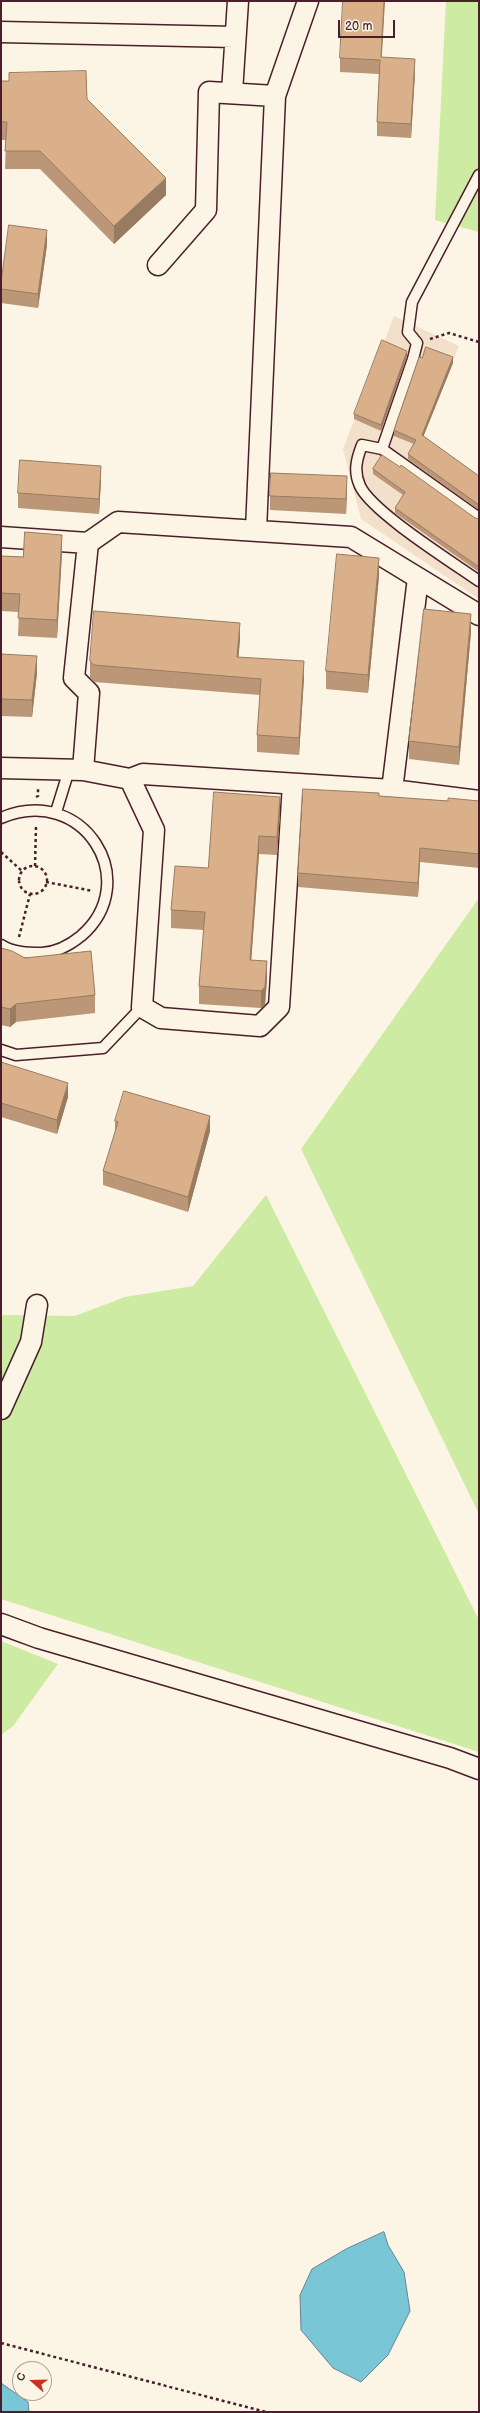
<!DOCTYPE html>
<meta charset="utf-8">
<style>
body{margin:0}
#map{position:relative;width:480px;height:2413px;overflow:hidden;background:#fcf5e5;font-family:"Balsamiq Sans",sans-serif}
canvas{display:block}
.frame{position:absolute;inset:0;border:2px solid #4a1f2b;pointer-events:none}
.north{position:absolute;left:12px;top:2361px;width:40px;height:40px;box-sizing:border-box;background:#fcf5e5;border:1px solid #b59f9b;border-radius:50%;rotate:290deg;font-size:11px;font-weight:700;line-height:16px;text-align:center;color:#4a1f2b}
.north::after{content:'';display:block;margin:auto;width:14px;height:18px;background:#c8321e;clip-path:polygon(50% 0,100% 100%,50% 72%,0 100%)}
.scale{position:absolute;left:338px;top:20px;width:57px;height:18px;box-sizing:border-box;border:2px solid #4a1f2b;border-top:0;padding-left:5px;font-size:12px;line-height:14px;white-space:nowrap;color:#4a1f2b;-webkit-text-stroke:3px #fcf5e5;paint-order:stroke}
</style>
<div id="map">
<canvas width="480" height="2413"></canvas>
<div class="frame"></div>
<div class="north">С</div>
<div class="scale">20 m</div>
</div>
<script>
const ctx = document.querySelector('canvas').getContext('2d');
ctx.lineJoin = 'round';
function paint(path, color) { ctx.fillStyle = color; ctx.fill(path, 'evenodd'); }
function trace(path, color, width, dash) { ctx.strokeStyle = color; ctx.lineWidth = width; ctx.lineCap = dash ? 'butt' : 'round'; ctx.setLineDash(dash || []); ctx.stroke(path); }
paint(new Path2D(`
 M394,316l65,30 -37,94 57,41v118l-118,-80 -18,-70z`), '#f2e0ca');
paint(new Path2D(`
 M446,1h33v231l-44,-12z
 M479,898v616l-178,-365z
 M266,1195l213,425v132l-478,-153v-284l74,1 50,-19 68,-11z
 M1,1641l57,23 -45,62 -12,9z`), '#cdeba2');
const water = new Path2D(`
 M384,2232l4,13 16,27 6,39 -22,44 -27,27 -28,-14 -32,-38 -1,-35 12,-26 34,-20z
 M1,2383l27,19 1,10h-28z`);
paint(water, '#79c6d7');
trace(water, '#668392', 1);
const service = new Path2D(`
 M479,175l-67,127 -4,30 9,11 -4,16 -31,90 97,69
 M382,449l-20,-4c-5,13 -9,26 -2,41 12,26 92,76 119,95
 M56,812l13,-42
 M1,818c83,-35 143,64 80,118 -11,9 -24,16 -39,17 -13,0 -29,0 -41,-8
 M1,1050l15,5 87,-7 39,-41`);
const minor = new Path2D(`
 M1,32l234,5
 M232,92l6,-91
 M158,265l48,-55 3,-118 66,4
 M256,530l19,-434 33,-95
 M1,537l87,6 30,-21 233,15 128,78
 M1,768l82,2 47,9 13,-5 249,16 87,11
 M83,770l6,-77 -15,-15 14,-135
 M130,779l24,51 -12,177 19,11 99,8 19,-19 14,-223
 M392,790l26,-212
 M1,1409l30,-67 6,-37
 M1,1624l38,14 411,120 29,11`);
trace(service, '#4a1f2b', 13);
trace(minor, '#4a1f2b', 23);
trace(new Path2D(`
 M430,339l19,-6 30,9
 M36,797l2,-1v-8
 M1,852l21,19
 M35,866l1,-40
 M19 880a14 14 0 1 1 28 0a14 14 0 1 1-28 0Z
 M46,882l47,9
 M19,937l11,-43
 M1,2343l265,69`), '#4a1f2b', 2.5, [3, 3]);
trace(service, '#fcf5e5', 10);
trace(minor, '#fcf5e5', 20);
paint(new Path2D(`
 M381,57l34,16 -4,65 -34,-2v-14l2,-48 -39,-2v-14z
 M1,81l86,18 79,96 -52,49 -74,-75h-35l1,-29h-5z
 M47,245l-9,63 -37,-5v-20z
 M407,356l-26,75 -27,-12v-5z
 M422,358l31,5 -30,73 56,40v34l-71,-51v-5l6,-10 -20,-8v-6z
 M400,467l75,51 4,1v53l-84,-59v-5l8,-13 -30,-21v-5z
 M101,480l-2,34 -81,-6v-15z
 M347,490l-1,24 -76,-4v-14z
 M62,553l-5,85 -39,-2 1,-24 -18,-1v-55l22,1z
 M379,576l-11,117 -42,-4v-18z
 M471,632l-12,133 -50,-6v-18z
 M240,640l-2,17 66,21 -5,77 -42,-3v-17l3,-40 -166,-13 -4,-4v-17z
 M1,654l36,19 -5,44 -31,-1z
 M379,796l69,5h31v67l-59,-6 -2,35 -120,-10v-14z
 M280,814l-3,41 -18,-1 -8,106 16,19 -2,26 -4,3 -62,-4v-18l5,-56 -33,-2v-18l37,-42z
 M1,948l24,10 70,37v18l-79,9 -6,5 -9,-2z
 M1,1062l67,35 -11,37 -56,-17z
 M115,1121l95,10 -22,81 -85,-27v-14l12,-38z`), '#bb9777');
paint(new Path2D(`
 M384,1h1l-4,70v-14z
 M415,59v14l-4,65v-14z
 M166,178v17l-52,49v-18z
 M47,230v15l-9,63v-14z
 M407,351v5l-26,75v-6z
 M453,357v6l-31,77v-5z
 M101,466v14l-2,34v-15z
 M347,476v14l-1,24v-15z
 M62,535v18l-5,85v-18z
 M379,558v18l-11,117v-18z
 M471,614v18l-12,133v-18z
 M240,623v17l-3,34v-17z
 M37,656v17l-5,44v-17z
 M304,661v17l-5,77v-17z
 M280,797v17l-3,41v-18z
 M259,836v18l-9,124v-18z
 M420,848v14l-2,35v-14z
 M267,961v18l-2,26 -4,3v-17z
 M16,1004v18l-6,5v-18z
 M68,1083v14l-11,37v-14z
 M210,1116v15l-22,81v-15z`), '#987b61');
const building = new Path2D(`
 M343,1h41l-3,56 34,2 -4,65 -34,-2 3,-62 -40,-2z
 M86,71l1,28 79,79 -52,48 -74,-75h-35l2,-29h-6v-41h8v-8z
 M9,225l38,5 -9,64 -37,-5v-6z
 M382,340l25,11 -26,74 -27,-11z
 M426,347l27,10 -31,78 57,41v29l-71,-51 8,-14 -22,-10 25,-73 3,1z
 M382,455l18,12 1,-2 74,53 4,1v48l-84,-59 10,-16 -32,-23z
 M20,460l81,6 -2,33 -81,-6z
 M271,473l76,3 -1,23 -76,-3z
 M25,532l37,3 -5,85 -39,-2 2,-24 -19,-1v-37l22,1z
 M337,554l42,4 -11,117 -42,-4z
 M424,609l47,5 -12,133 -50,-6z
 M94,611l146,12 -3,34 67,4 -5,77 -42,-3 4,-56 -167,-14 -4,-4z
 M1,654l36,2 -5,44 -31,-1z
 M303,789l76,4v3l69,5v-3l31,3v53l-59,-6 -2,35 -120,-10z
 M214,792l66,5 -3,40 -18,-1 -9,124 17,1 -2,26 -4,4 -62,-5 6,-74 -34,-2 4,-44 33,2z
 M1,948l11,3 13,7 66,-7 4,44 -79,9 -6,5 -9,-2z
 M1,1062l67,21 -11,37 -56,-17z
 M124,1091l86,25 -22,81 -85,-26 15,-49 -3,-1z`);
paint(building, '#d9b08a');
trace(building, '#987b61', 1);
</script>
